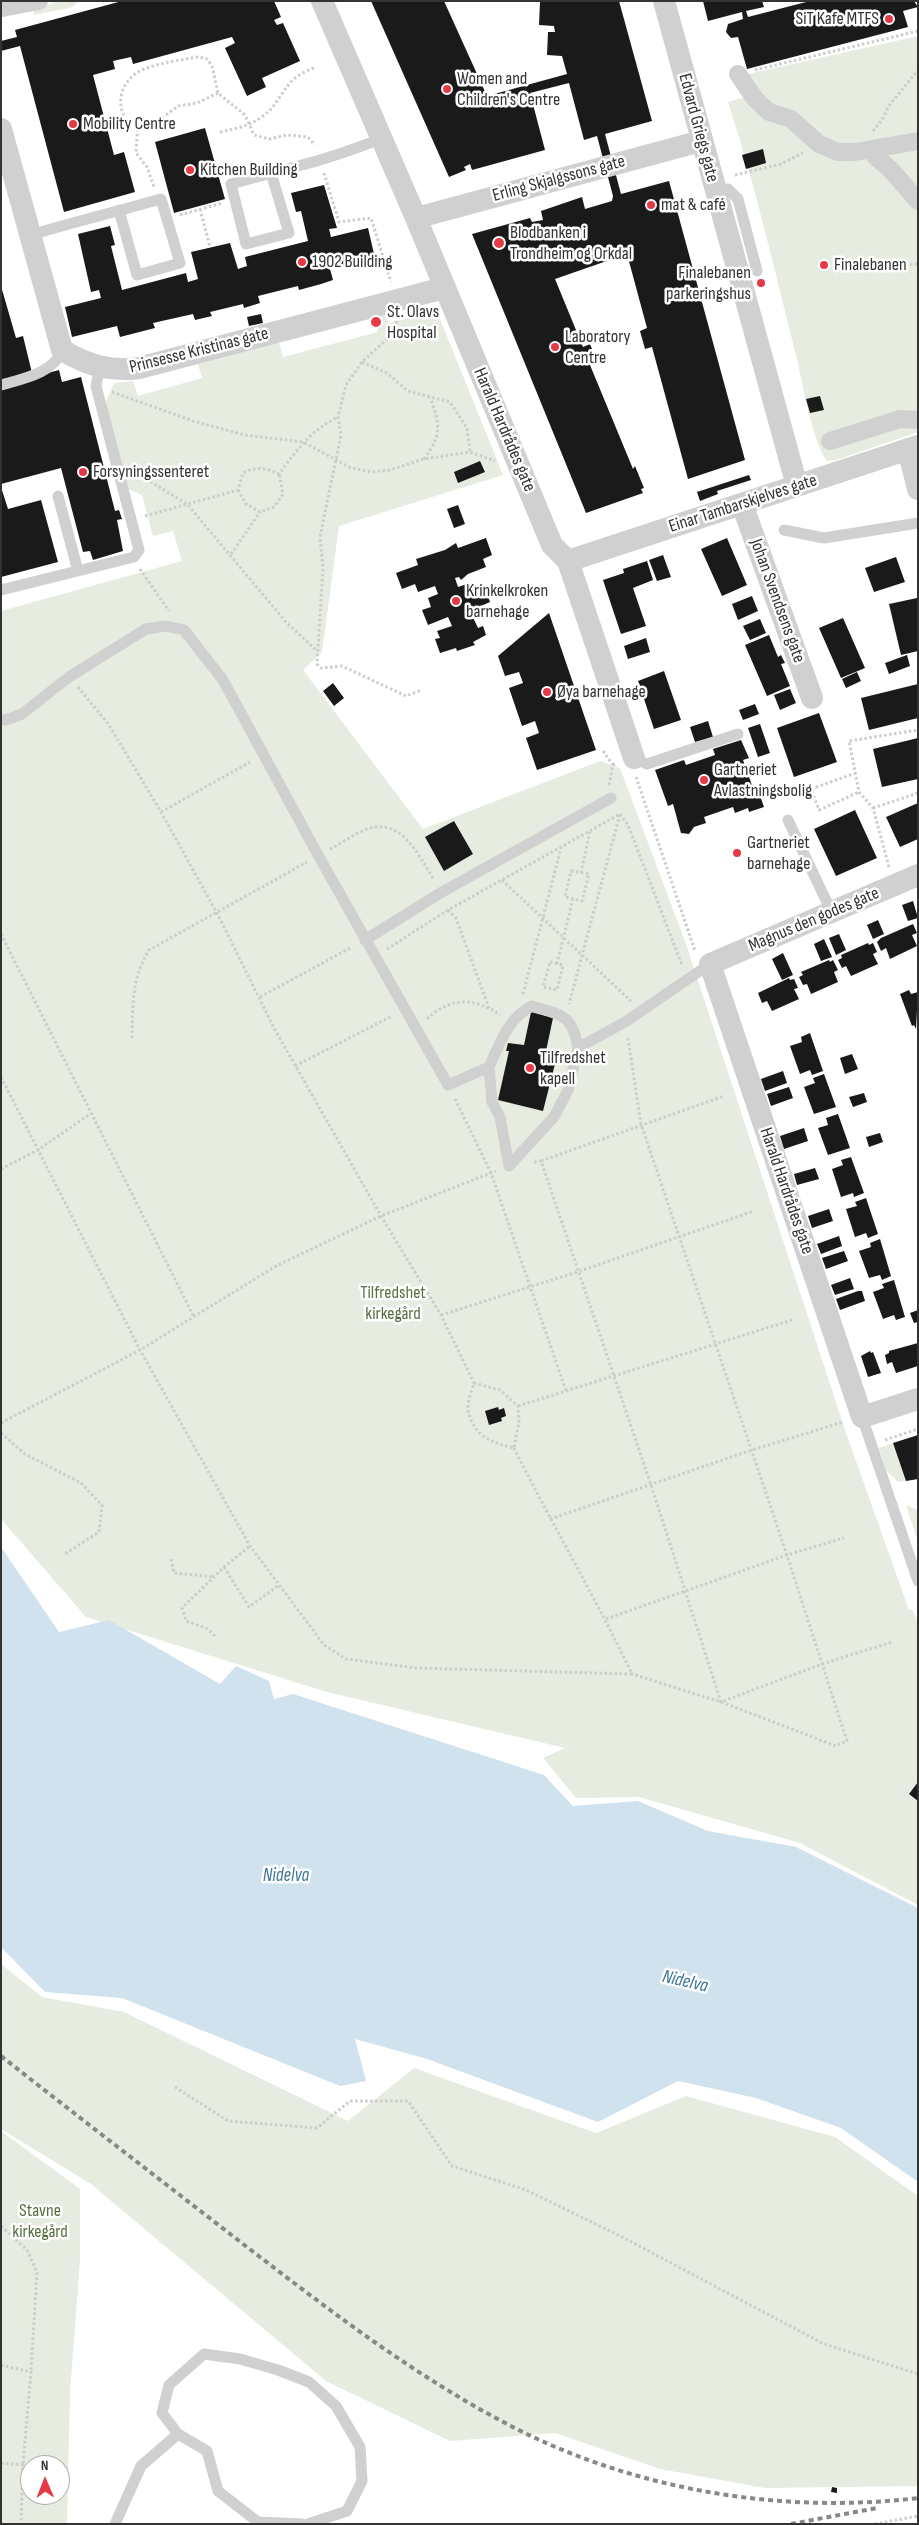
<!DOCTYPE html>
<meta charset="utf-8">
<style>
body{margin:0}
#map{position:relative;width:919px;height:2525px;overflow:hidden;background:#fff;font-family:"Sofia Sans Condensed",sans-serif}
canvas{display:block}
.frame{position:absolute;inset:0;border:2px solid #333;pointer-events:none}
.north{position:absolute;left:20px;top:2455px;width:50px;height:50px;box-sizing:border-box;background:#fff;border:1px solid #adadad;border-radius:50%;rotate:359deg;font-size:14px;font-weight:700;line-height:20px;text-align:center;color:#333}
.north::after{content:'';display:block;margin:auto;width:18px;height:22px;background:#e63946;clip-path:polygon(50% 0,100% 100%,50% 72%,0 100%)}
</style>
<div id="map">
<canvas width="919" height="2525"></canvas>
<div class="frame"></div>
<div class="north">N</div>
</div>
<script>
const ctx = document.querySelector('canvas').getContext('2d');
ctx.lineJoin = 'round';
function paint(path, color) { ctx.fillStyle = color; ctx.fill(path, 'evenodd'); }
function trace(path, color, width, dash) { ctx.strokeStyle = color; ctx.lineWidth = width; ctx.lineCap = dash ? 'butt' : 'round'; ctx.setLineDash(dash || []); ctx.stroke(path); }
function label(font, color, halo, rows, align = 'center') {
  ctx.font = font + ' "Sofia Sans Condensed",sans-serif'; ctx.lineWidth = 5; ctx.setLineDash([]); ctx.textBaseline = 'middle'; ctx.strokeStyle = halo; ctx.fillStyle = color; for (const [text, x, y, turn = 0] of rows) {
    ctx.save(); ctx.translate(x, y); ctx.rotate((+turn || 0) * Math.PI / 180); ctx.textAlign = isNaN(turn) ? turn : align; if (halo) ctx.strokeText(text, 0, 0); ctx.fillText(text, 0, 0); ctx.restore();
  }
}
paint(new Path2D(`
 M59,1h19l-5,6 -39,8v-6z
 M918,36v396l-82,28 -9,1c-15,-20 -24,-76 -30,-102 -22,-86 -41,-172 -69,-257l24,-7 -4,-21z
 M431,312l9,7 63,156 -164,51 -17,126 -19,18 120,159 177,-68 20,7 66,176 160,489 63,177 3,-1 6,13v283l-118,-62 -161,-46 -63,1 -33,-40 22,-10 -238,-56 -241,-75 -85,-98v-908l181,-50 -9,-30 -20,5 -11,-41 -14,-6 -23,-85 9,-21 19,-2 5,15 64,-18 -4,-14 81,-22 4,15 95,-25 -5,-15 12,-4 4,10z
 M893,1443l13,38 -8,1 -12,-12 -7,-22z
 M906,1505l12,5v32z
 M1,1964l41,33 82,15 224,109 66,-53 182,65 90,-37 149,41 83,59v290l-153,2 -105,-19 -105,-36 -105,8 -124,-60 -235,-197 -90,-55z
 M1,2131l79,58v72l-10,131 -3,132h-66zM30,2465h30v30h-30z`), '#e6ecdf');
paint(new Path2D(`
 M1,1547l58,85 50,-12 111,64 16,-18 33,15 5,18 19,-5 251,81 29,31 65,-5 70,30 88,16 122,61v274l-77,-54 -85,-30 -78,-17 -80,41 -171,-63 -72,-20 11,42 -26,5 -218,-88 -77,-6 -44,-45z`), '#cfe2ee');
paint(new Path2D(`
 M122,1h152l7,16 -7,3 3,5 6,-2 17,38 -38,17 4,9 -19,9 -22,-48 10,-5 -3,-6 -99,27 -2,-7 -18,4 2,8 -22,6 21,80 10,-3 11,40 -71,20 -44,-166 -19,5v-10l16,-4 -2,-7z
 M371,1h73l43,95 80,-22 -5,-18 -15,-1 1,-23h7l-1,-6 -15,-1 1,-24h79l33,120 -47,13 16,60 48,-13 76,279 -57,19 -36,-132 -7,2 -5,-18 7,-3 -20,-74 -72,25 28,68 7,-3 7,18 -7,3 43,104 2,-3 9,22 -3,1 2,4 -57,20 -114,-279 58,-16 2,4 11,-2 -2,-9 41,-14 3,12 27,-8 1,-5 -16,-60 -13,4 -15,-57 -39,10 15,57 -73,20 -2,-6 -6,3 2,3 -17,7z
 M703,1h59l2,6 -18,4 2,6 62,-16h104l4,6 -15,4 5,16 -161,42 -9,-32 -7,1 -5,-6 2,-8 15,-5 -1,-7 -34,9z
 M205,128l20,71 -51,14 -19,-71z
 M763,149l3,14 -20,6 -4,-14z
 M324,185l13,43 -8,1 2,8 37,-9 7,30 -45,11 3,11 -12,4 -22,6 -1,-4 -40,10 2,7 -16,5 -1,-4 -33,8 2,4 -17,4 -2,-6 -40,9 2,5 -35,9 -3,-11 -45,11 -7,-30 36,-9 -2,-8 -8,2 -13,-58 32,-8 5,19 -4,1 11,44 64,-17 2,9 10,-3 -7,-27 39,-9 8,26 9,-3 -2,-9 63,-16 -7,-30 -5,1 -5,-19z
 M1,286l15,52 7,-2 10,41 26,-7 3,12 19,-5 34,134 4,-1 3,9 -5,1 6,31 -30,9 -3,-9 -7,1 -22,-84 -60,16z
 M261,314l2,9 -14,3 -2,-9z
 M820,396l4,14 -14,3 -4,-14z
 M480,461l5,11 -27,11 -4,-11z
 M749,475l2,5 -34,11 1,3 -18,7 -3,-9z
 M1,487l7,22 33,-9 17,62 -57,15z
 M458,505l7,19 -11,4 -7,-19z
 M486,538l6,17 -9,4 3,8 -18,7 -7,6 -2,-3 -4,1 3,9 12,-4 3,9 12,-5 5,15 -20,9 8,17 5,-2 3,9 -13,7 2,3 -18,6 -1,-3 -16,5 -5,-14 5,-1 -3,-7 15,-5 -4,-9 -20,8 -6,-15 9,-3 -3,-9 10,-4 -3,-8 -17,6 -3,-8 -13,5 -6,-16 22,-8 -2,-6 29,-9 11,-7 2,5z
 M727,538l20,47 -25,11 -21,-47z
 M663,555l8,22 -14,4 -8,-21z
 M896,557l9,25 -31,10 -9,-24z
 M647,561l6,19 -20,8 13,38 -25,8 -18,-54 21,-7 -1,-4z
 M752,596l6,15 -20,9 -6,-16z
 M917,598l1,53 -17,4 -12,-51z
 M549,613l47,137 -59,20 -11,-32 13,-5 -4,-12 -13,5 -13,-38 14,-5 -4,-11 -14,4 -7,-20z
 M843,618l22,50 -24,10 -22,-50z
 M760,619l6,14 -16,7 -7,-14z
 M769,635l9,22 3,-2 4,8 -4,1 9,22 -23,10 -22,-51z
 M646,638l4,14 -22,7 -4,-13z
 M907,655l3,11 -21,8 -4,-11z
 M664,671l17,49 -27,9 -16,-48z
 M857,672l4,9 -15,7 -4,-9z
 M333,683l11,15 -10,8 -11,-15z
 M918,684v34l-49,12 -8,-32z
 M790,689l6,14 -16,7 -6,-15z
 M755,704l4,10 -16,6 -4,-10z
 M819,713l18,49 -43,15 -17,-49z
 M708,721l5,16 -18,5 -5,-15z
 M760,724l10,29 -12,4 -10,-29z
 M918,738v41l-36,8 -9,-38z
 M741,740l8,18 -6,2 11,31 4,-1 6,17 -15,5 -1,-4 -13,5 -2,-6 -29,10 2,6 -12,4 -5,7 -8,-1 -8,-29 -5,2 -13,-36 29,-10 2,5 29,-10 -2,-6z
 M918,803v36l-18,8 -14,-30z
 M855,810l22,48 -41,18 -22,-47z
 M454,821l19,33 -29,17 -19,-34z
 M913,901l5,17 -10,3 -6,-16z
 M878,920l6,14 -11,5 -6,-14z
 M913,924l4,9 -5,2 5,11 -27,13 -4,-11 -5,3 -4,-9 4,-4z
 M839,934l7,16 -10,5 -7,-17z
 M824,939l8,18 -11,4 -7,-17z
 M868,943l1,2 4,-2 4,9 -4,2 5,10 -27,12 -5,-10 -4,2 -4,-8 4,-2 -1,-3z
 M783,953l10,22 -11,5 -10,-21z
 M829,960l1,2 3,-2 5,10 -4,2 4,10 -27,12 -4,-10 -4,1 -4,-8 4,-2 -2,-3z
 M789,978l1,2 4,-1 4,9 -4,1 5,10 -27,12 -5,-10 -5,2 -4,-10z
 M909,990l2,4 7,-2 -2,37 -2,-4 -2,1 -12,-32z
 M531,1012l22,6 -7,33 10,2v7l-13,51 -45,-11 11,-49h-3l2,-8 16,2z
 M810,1033l13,38 -11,4 -2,-5 -10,4 -10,-28 12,-4 -1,-5z
 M852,1054l6,15 -13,5 -5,-16z
 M783,1071l4,12 -22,8 -4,-12z
 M824,1074l12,33 -22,7 -10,-27 11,-4 -2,-5z
 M789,1087l4,11 -22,8 -4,-12z
 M864,1093l3,9 -14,5 -4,-10z
 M838,1114l12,34 -22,7 -10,-27 10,-3 -2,-7z
 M804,1128l4,13 -24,8 -4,-13z
 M880,1133l3,9 -14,5 -3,-10z
 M851,1157l13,36 -10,4 -1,-4 -12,4 -9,-28 11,-4 -2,-5z
 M815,1168l4,11 -22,6 -3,-11z
 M866,1198l12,36 -10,4 -2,-5 -11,4 -9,-28 11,-3 -2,-4z
 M829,1209l4,12 -21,7 -4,-12z
 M839,1236l3,10 -21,8 -4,-10z
 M880,1239l11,37 -9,4 -2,-5 -11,3 -10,-27 12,-4 -1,-4z
 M844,1251l4,10 -22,8 -4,-11z
 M850,1278l4,11 -19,6 -4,-10z
 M894,1280l11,37 -9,3 -2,-5 -11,4 -10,-27 11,-4 -2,-4z
 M858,1291h4l3,10 -25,9 -4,-11z
 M918,1310v12l-4,1 -4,-10z
 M918,1343v23l-22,7 -4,-11 -5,2 -2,-9 4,-2v-2z
 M870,1351l1,2 2,-1 8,21 -13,4 -7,-21z
 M498,1407l1,3 5,-2 2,8 -5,2 1,3 -13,4 -4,-14z
 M918,1435v44l-12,2 -13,-38z
 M918,1782v19l-9,-7z
 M832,2487l5,1v5l-6,-1z`), '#1a1a1a');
trace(new Path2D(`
 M755,70l163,-39
 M218,93l-21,10 -19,3 -23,17 -17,1 -12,-5c-11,-17 -4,-37 12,-47 11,-7 49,-14 61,-15l8,2 5,7 6,27 27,22 9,20 15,4 18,-4 21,2 7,8
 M138,124l-2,29 11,14 7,20
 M873,131l9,-11 6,-13 30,-37
 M220,132c15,-3 30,-6 43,-16 13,-9 17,-22 27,-33 6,-8 17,-12 26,-16
 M324,173l15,49 32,-4 20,64
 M735,175l46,-11 22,-11
 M200,209l10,38
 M180,215l42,-12
 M885,265l33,-1
 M397,321l-11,19 -24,22 -16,23 -8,32 3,18 -21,102 3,31 -6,96 4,4 21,-2 64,30 16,-6
 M362,362l25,11 21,18 42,11 17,26 3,24
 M112,392l81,29 52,14 58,7 48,26 21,4 18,-2 34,-11 46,-7 25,9
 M424,459c17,-23 17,-34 6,-61
 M133,471l54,33 99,118 31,29
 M238,490l8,14 14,8 14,-5 9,-13 -4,-20
 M145,516l93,-26 5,-17c13,-7 23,-5 36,1 18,-24 32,-44 59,-57
 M231,554l29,-42
 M140,569l29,42
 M78,687l31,38 52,87 56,101 57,115 107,188 60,99 33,68
 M603,751l10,14
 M856,773l-45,16 8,21 40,-18
 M636,777l59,174
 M609,785l4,-20 3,-1
 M873,808l45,-15
 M161,812l89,-50
 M620,814l8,11 54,140
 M330,849c12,-6 24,-15 37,-20 35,-12 52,27 67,51
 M889,867l-16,-59 -14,-16 -10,-51 69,-11
 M571,871l18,3 -7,27 -17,-4z
 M581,873l9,-42
 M502,880l129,121
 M448,910l8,8 33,90
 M1,934l193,383
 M387,949l61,-39 172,-96 -51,190
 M550,962l13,3 -6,25 -14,-3z
 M557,964l16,-65
 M523,994l38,-146
 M260,997l92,-50
 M427,1019c23,-22 47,-22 73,-4
 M132,1038c1,-34 -1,-58 17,-88l158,-88
 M628,1038l13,86 146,431 60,186 -11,5 -115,-44 -89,-28
 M295,1066l97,-50
 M1,1077l139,273 110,196 74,99 22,14 70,9 216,6c-37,-77 -80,-150 -118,-226
 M455,1099l36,74 75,218
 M541,1161l183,-65
 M534,1162l7,-1 110,324 70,217 101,-38 70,-22
 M1,1169l37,-19 52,-36
 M441,1315l136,-43 177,-61
 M474,1383l26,7 18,16 1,16 -5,26c-23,-6 -40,-11 -46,-38 -1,-7 4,-20 6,-27z
 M518,1406l274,-86
 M1,1423l139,-73 136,-84 105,-50 115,-45
 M1,1433l24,21 56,29 21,22 -3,27 -34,22
 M885,1440l33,-11
 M550,1519l202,-69 91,-28
 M171,1559l3,14 40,4
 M224,1567l25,40 30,-22
 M606,1619l181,-64 57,-17
 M215,1636l-9,-8 -20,-7 -4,-13 42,-41 26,-21
 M175,2087l53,34 89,7 33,-27h58l44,65 74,24 98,48 200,106 94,30
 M1,2226l26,24 10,22 -6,100
 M1,2365l30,7 -8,93
 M1,2463l22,2 -2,59
 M875,2524l43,-8`), '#cdcdcd', 3, [2.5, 2.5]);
trace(new Path2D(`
 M271,173l18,60 -43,11 -15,-60c50,-14 102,-25 151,-46
 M715,190l13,-1 10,10 19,72
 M30,235c44,-13 88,-24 131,-36l19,64 -43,12 -18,-65
 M1,385c21,-6 53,-12 61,-35
 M58,496l20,75
 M784,530l40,8 94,-15
 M1,590l133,-33 5,-7 -43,-164 4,-20
 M1,720h5l16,-6 47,-37 77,-48 20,-3 18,4 39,50 95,175 130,230 41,-18c11,-24 19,-49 43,-61 30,9 41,9 46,42
 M634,758l13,6 91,-30
 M788,820l44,93
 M365,940l77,-48 169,-94
 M489,1067l3,35 8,15 9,49 45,-49 14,-27 10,-42 47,-26 85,-58
 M862,1417l56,164
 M115,2524l26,-58 37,-32
 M302,2524l-44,-2 -40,-31 -11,-40 -29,-17 -16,-21 7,-28 35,-31 36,5 38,11 31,12 27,24 24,41 2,34 -15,30 -39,13`), '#d0d0d0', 11);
trace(new Path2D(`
 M2,8l37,-7
 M738,74l17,25 14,13 22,7 28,25 19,8h17l63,-11
 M872,149l3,7 17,15 26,30
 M830,441l70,-22 18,1`), '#d0d0d0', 18);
trace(new Path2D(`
 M322,1l94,217 136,327 16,16 66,197
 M664,1l133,485
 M1,129l61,221c25,15 48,22 77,18l305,-80
 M416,218l285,-77
 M908,449l10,40
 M742,504l70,194
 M568,561l350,-115
 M918,875l-208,89 152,453 56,-18`), '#d0d0d0', 22);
trace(new Path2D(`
 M1,2056c80,63 161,125 242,188 81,62 161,124 251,173 128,71 280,98 424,81
 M791,2524l86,-16`), '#888', 4, [5, 4]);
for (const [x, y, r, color] of [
 [889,19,5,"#e63946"],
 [447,89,5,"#e63946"],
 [73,124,5,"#e63946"],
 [190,170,5,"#e63946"],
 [651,205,5,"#e63946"],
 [499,243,6,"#e63946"],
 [302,262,5,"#e63946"],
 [824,265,5,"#e63946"],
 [761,283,5,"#e63946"],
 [376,322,6,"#e63946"],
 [555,347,5,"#e63946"],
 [83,472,5,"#e63946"],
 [456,601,5,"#e63946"],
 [547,692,5,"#e63946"],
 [704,780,5,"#e63946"],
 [737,853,5,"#e63946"],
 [530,1068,5,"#e63946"]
]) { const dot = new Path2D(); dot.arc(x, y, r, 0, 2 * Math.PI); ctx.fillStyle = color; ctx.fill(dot); trace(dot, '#fff', 2); }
label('18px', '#333', '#fff', [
 ["SiT Kafe MTFS",879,19,"right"],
 ["Women and",457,79],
 ["Children's Centre",457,100],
 ["Mobility Centre",83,124],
 ["Kitchen Building",200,170],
 ["mat & café",661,205],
 ["Blodbanken i",510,233],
 ["Trondheim og Orkdal",510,254],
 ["1902 Building",312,262],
 ["Finalebanen",834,265],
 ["Finalebanen",751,273,"right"],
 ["parkeringshus",751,294,"right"],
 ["St. Olavs",387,312],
 ["Hospital",387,333],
 ["Laboratory",565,337],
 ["Centre",565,358],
 ["Forsyningssenteret",93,472],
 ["Krinkelkroken",466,591],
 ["barnehage",466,612],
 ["Øya barnehage",557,692],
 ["Gartneriet",714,770],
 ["Avlastningsbolig",714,791],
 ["Gartneriet",747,843],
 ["barnehage",747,864],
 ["Tilfredshet",540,1058],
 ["kapell",540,1079]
], 'left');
label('18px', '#333', '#fff', [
 ["Edvard Griegs gate",698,128,75],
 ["Erling Skjalgssons gate",559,179,-15],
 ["Prinsesse Kristinas gate",199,351,-14],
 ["Harald Hardrådes gate",504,430,67],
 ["Einar Tambarskjelves gate",743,504,-18],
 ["Johan Svendsens gate",777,601,70],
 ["Magnus den godes gate",814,920,-23],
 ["Harald Hardrådes gate",786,1191,71]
]);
label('18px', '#56703f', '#fff', [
 ["Tilfredshet",393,1293],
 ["kirkegård",393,1314],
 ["Stavne",40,2211],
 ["kirkegård",40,2232]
]);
label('italic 19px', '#3f7597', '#fff', [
 ["Nidelva",286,1876],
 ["Nidelva",685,1982,13]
]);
</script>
